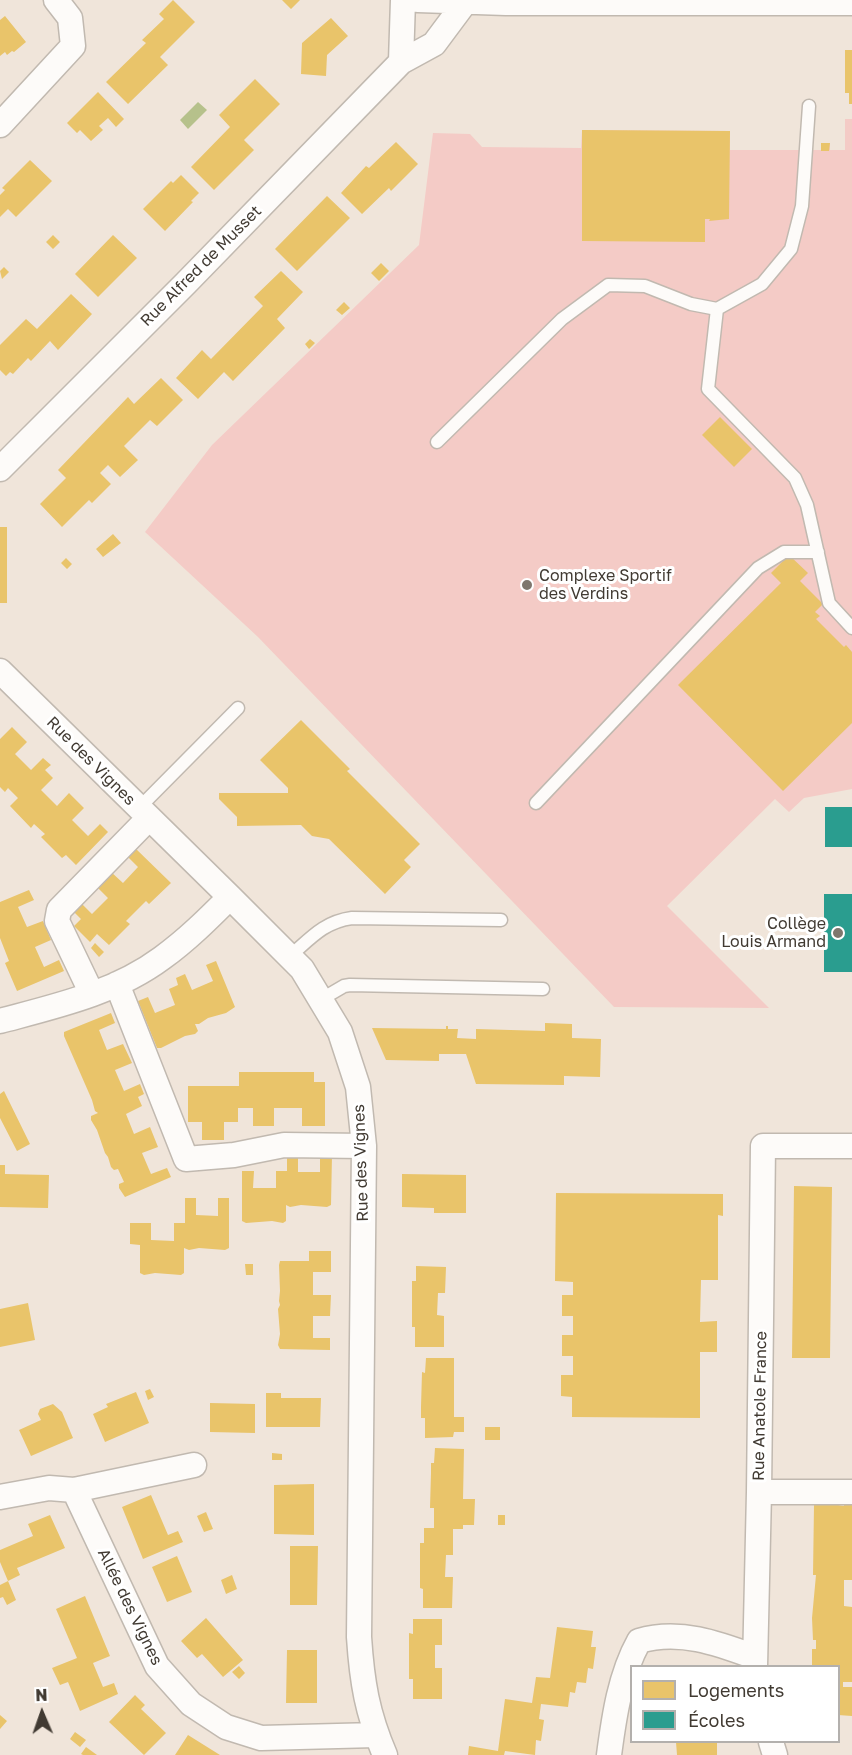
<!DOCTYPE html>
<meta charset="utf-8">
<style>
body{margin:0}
#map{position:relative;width:852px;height:1755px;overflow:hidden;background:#f0e5da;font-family:"Golos Text",sans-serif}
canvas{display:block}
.legend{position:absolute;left:630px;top:1665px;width:210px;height:78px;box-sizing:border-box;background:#fff;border:2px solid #b3b0ad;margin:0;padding:8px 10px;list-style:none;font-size:18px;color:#413a32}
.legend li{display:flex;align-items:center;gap:12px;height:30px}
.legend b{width:30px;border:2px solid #b3b0ad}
.north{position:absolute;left:12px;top:1683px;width:60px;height:60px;-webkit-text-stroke:4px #fff;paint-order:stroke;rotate:358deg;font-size:16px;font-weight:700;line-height:24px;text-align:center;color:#413a32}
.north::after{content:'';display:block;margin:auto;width:21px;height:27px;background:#413a32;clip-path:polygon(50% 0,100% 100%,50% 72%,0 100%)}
</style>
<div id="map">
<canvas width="852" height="1755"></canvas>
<ul class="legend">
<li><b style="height:16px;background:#e9c46a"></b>Logements</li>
<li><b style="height:16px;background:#2a9d8f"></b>Écoles</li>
</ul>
<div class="north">N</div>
</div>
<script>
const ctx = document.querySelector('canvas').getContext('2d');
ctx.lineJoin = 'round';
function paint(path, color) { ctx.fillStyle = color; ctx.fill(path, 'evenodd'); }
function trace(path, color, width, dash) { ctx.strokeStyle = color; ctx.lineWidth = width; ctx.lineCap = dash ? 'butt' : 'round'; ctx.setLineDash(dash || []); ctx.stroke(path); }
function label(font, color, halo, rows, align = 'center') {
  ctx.font = font + ' "Golos Text",sans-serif'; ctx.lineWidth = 6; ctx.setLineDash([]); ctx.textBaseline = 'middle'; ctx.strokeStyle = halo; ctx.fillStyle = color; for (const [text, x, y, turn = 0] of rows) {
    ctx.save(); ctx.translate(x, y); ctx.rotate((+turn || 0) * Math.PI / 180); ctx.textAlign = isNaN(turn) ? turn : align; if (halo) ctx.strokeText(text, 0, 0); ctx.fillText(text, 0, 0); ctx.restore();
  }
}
paint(new Path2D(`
 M845,119h7v670l-48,9 -15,14 -14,-13 -108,107 102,102 -155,-1 -356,-370 -113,-105 67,-87 207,-200 14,-112 37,1 12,13 99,1 1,-18 148,1v19h91l9,-7v7h15z`), '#f4cbc6');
paint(new Path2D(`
 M198,102l9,8 -19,19 -8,-9z`), '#b6c18b');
paint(new Path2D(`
 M173,0l22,22 -35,35 8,8 -40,39 -22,-22 40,-39 -4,-3 22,-21 -5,-5z
 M282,0h18l-9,9z
 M5,16l21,26 -12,10 -2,-1 -5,4 -2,-3 -5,4v-36z
 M331,18l17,18 -21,19 -1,21 -25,-2 1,-31z
 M845,50h7v54h-3v-11h-4z
 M255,79l25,25 -36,36 10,10 -40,40 -23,-23 39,-40 -11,-12z
 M98,92l26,27 -8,8 -8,-9 -9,8 4,4 -12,11 -11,-11 -3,3 -10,-10z
 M582,130l148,1 -1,88 -20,2 1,-2h-5v23l-123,-1z
 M396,142l22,22 -27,27 -2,-3 -27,26 -21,-21 25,-27 3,2z
 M821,143h9l-1,8h-8z
 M30,160l22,21 -36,36 -8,-8 -8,8v-22l5,-5 -3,-2z
 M181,175l18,18 -8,8 2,1 -28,29 -22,-22 28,-28 2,2z
 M327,196l23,22 -53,53 -22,-22z
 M53,235l7,7 -7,7 -7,-7z
 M113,235l24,23 -39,39 -23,-23z
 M381,263l8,8 -10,10 -8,-8z
 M4,267l5,5 -7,7 -2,-8z
 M281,271l22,21 -26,27 8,9 -52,53 -9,-9 -26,27 -22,-21 26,-28 9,9 52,-53 -9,-9z
 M71,294l21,20 -34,36 -8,-9 -19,20 -3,-3 -15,16 -3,-2 -4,4 -6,-6v-25l26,-26 11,10z
 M344,302l6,6 -8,7 -6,-5z
 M310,339l5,4 -6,6 -4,-5z
 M161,378l22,22 -26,26 -7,-6 -26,26 14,14 -18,17 -12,-12 -8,8 11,11 -19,19 -3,-3 -27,27 -22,-23 26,-26 -8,-8 70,-73 6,7z
 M720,417l32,32 -18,18 -32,-32z
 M0,527h7v76h-7z
 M113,534l8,9 -18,14 -7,-8z
 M789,555l19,18 -8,8 23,23 -8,8 5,4 -4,3 28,28 2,-2 6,7v71l-69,68 -105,-106 103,-102 -10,-10z
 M66,558l6,6 -5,5 -6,-6z
 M301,720l49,49 -3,2 73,73 -16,16 7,7 -26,27 -56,-55 -17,-3 -11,-11 -64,1v-9l-18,-18v-6h69v-5l-28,-28z
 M12,727l15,15 -12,12 16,16 12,-12 8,7 -6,5 8,8 -12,12 16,16 12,-13 15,15 -12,12 16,16 12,-12 8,8 -32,33 -10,-10 -4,3 -21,-21 4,-3 -11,-10 -3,4 -21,-22 8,-8 -10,-10 -3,4 -5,-5v-48z
 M134,847l37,36 -22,21 -3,-3 -20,20 4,3 -21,21 -12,-11 -7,8 -16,-16 7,-7 -9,-9 8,-8 12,12 16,-16 -12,-12 14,-15 13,12 15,-16 -12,-12z
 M29,890l5,10 -16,7 9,20 16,-6 8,19 -16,7 9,20 15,-7 5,11 -47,20 -12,-28 4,-2 -9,-23v-36z
 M95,943l9,9 -5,5 -8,-9z
 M216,961l19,46 -9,6 -18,5 -9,6h-4l3,7 -3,3 -10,2 -24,12h-4l-19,-47 10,-4 7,16 20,-8 -6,-16 9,-4 -2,-7 9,-4 7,16 21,-9 -7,-16z
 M111,1013l4,10 -16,7 8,20 16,-6 9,19 -17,7 9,21 16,-7 4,10 -6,3 4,9 -16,8 8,20 16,-7 8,20 -16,6 9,21 16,-6 4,9 -46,20 -6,-9v-4l5,-2 -6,-13 -4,1 -3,-3 -3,-10 -3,-4 -8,-23 -6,-10v-4l7,-3 -3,-2 -3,-11 -28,-64v-4z
 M545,1023l27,1v14l29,1 -1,38 -36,-1v9l-88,-1 -10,-30h-27v7l-53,-1 -14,-32 74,1v-3h2v3h10l-1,9 19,1v-10l69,2z
 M239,1072h75v10h11v44h-23v-18h-28v18h-21v-18h-15v14h-14v18h-22v-18h-14v-36h51z
 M4,1091l26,53 -13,7 -17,-33v-24z
 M287,1155h11v17h22v-17h12l-1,50 -4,2 -26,-2 -11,2 -4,-2v16l-3,2 -11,-2 -26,2 -4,-2v-50h12l-1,17h23v-17h11z
 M0,1165h5v9l44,1 -1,33 -48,-1z
 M402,1174l64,1v38h-32v-5l-32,-1z
 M794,1186l38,1 -2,171h-38z
 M556,1193l167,1v22l-5,-1v65h-17l-1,42 17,-1v31h-17v66l-128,-1v-20l-11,-1v-21h12v-19h-11v-21h11v-19h-11v-21h11v-13l-18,-1z
 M185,1198h11v17l22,1v-18h11v50l-4,2 -26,-2 -10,2 -5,-2v25l-3,2 -26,-2 -11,2 -4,-2v-28l-10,-1v-21h21v17l23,1v-18h11z
 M309,1251h22v21h-18v23h18l-1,21h-17v22h17v12l-50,-1 -2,-4 2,-11 -2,-25 2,-4 -1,-4 1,-10 -1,-26 1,-4h29z
 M245,1264h8v11h-7z
 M416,1266l30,1 -1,26h-7l-1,22 7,1v31h-29v-20h-3v-46h4z
 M28,1303l7,37 -35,7v-38z
 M426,1358h28v59h10v15h-10l-1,5 -28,1v-20h-4v-11l1,-35 3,1z
 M150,1389l4,8 -6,3 -3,-9z
 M136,1392l13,31 -44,19 -12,-28 15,-7 -2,-3z
 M266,1393h15v5h40l-1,29h-54z
 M210,1403l45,1v29l-45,-1z
 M53,1404l9,8 11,26 -42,18 -12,-26 22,-10 -3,-6 2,-5z
 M485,1427h15v13h-15z
 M435,1448l29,1 -1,50h12l-1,26h-11v4h-10v26h-7l-1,22h8l-1,31h-29v-19l-3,-1v-45h4v-15h10v-20h-4l1,-35v-10h3z
 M272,1453l10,1v6h-10z
 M314,1484v51l-40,-1v-49z
 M151,1495l17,40 10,-4 5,11 -40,17 -21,-52z
 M817,1496h21v9l6,1 -1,-6h9v80h-8v26l8,1v75h-9v5h9v29l-14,-1v-49h-26v-17h4v-9h-3l-1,-22 4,-43h-3l1,-70h3z
 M206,1512l7,17 -9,3 -7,-16z
 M50,1515l15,33 -48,20 3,7 -12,6 -8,-19v-12l33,-14 -5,-12z
 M498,1515h7v10h-7z
 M290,1546h28l-1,59h-27z
 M177,1556l15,36 -25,10 -15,-35z
 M232,1575l5,14 -11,5 -5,-14z
 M8,1581l8,19 -9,5 -4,-8 -3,1v-13z
 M85,1596l25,60 -17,7 10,24 11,-4 4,11 -38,17 -12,-29 -8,3 -8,-17 25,-10 -21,-49z
 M206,1618l37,42 -20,17 -21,-23 -5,4 -16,-17z
 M413,1619h29v26h-7v23h7v31h-29v-20h-4v-46l4,1z
 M557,1627l36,4 -2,16h5l-3,22 -5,-1 -2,15 -9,-1 -2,11 -5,-1 -2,15 -27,-3 -2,15 5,1 -3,21 -5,-1 -1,15 -30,-4 -1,4h-36l1,-9 29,5 7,-52 27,4 4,-26 14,1z
 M287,1650h30v53h-31z
 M239,1666l6,7 -6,6 -7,-7z
 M135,1695l10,10 -4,4 25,24 -22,22 -35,-33z
 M0,1715l7,6 -7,8z
 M75,1732l11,8 -6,7 -10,-8z
 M188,1735l32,20h-45z
 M676,1742h41v13h-40z
 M86,1747l11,8h-14l-2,-1z`), '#e9c46a');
paint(new Path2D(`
 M825,807h27v40h-27z
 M824,894h28v78h-28z`), '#2a9d8f');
const service = new Path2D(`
 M717,309l-9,80 87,89 12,27 22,98 23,25
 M437,442l125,-123 46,-34 37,1 46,18 26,5 45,-25 29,-35 11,-43 7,-100
 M536,803l222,-235 26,-16h34
 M139,808l99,-100
 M289,957c21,-18 34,-35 63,-39l149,2
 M320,1000l24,-14 6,-1 193,4`);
const minor = new Path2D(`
 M418,0l88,3h346
 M401,62l2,-62
 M0,125l73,-79 -3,-28 -14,-18
 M0,469l186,-186 215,-221 33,-18 32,-43
 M0,671l230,226 72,72 38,63 18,55 6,59 -5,491c3,45 8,76 26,118
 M117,984l69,175 48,-4 50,-10 80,1
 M92,994l-35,-73 2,-11 90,-92
 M0,1021c56,-15 115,-28 162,-63 25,-18 47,-40 68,-61
 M74,1490l120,-25
 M759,1492h93
 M0,1497l49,-9 25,2 83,176 34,38 35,23 35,11 115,-3
 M755,1666l4,-174 4,-346h89
 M771,1742l4,13
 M609,1755c5,-38 11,-80 30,-114 40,-12 78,2 116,16`);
trace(service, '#c1b9b0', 15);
trace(minor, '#c1b9b0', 27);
trace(service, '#fdfbf9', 12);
trace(minor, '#fdfbf9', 24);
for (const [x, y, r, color] of [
 [527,585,6,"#7e766d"],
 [838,933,6,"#7e766d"]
]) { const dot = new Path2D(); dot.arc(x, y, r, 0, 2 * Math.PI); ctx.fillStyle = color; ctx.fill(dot); trace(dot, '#fff', 2); }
label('16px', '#413a32', '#fff', [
 ["Rue Alfred de Musset",201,266,-45],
 ["Rue des Vignes",91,761,45],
 ["Rue des Vignes",361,1163,-92],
 ["Rue Anatole France",760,1406,-89],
 ["Allée des Vignes",130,1607,64]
]);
label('16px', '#413a32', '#fff', [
 ["Complexe Sportif",539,576],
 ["des Verdins",539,594],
 ["Collège",826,924,"right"],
 ["Louis Armand",826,942,"right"]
], 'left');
</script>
